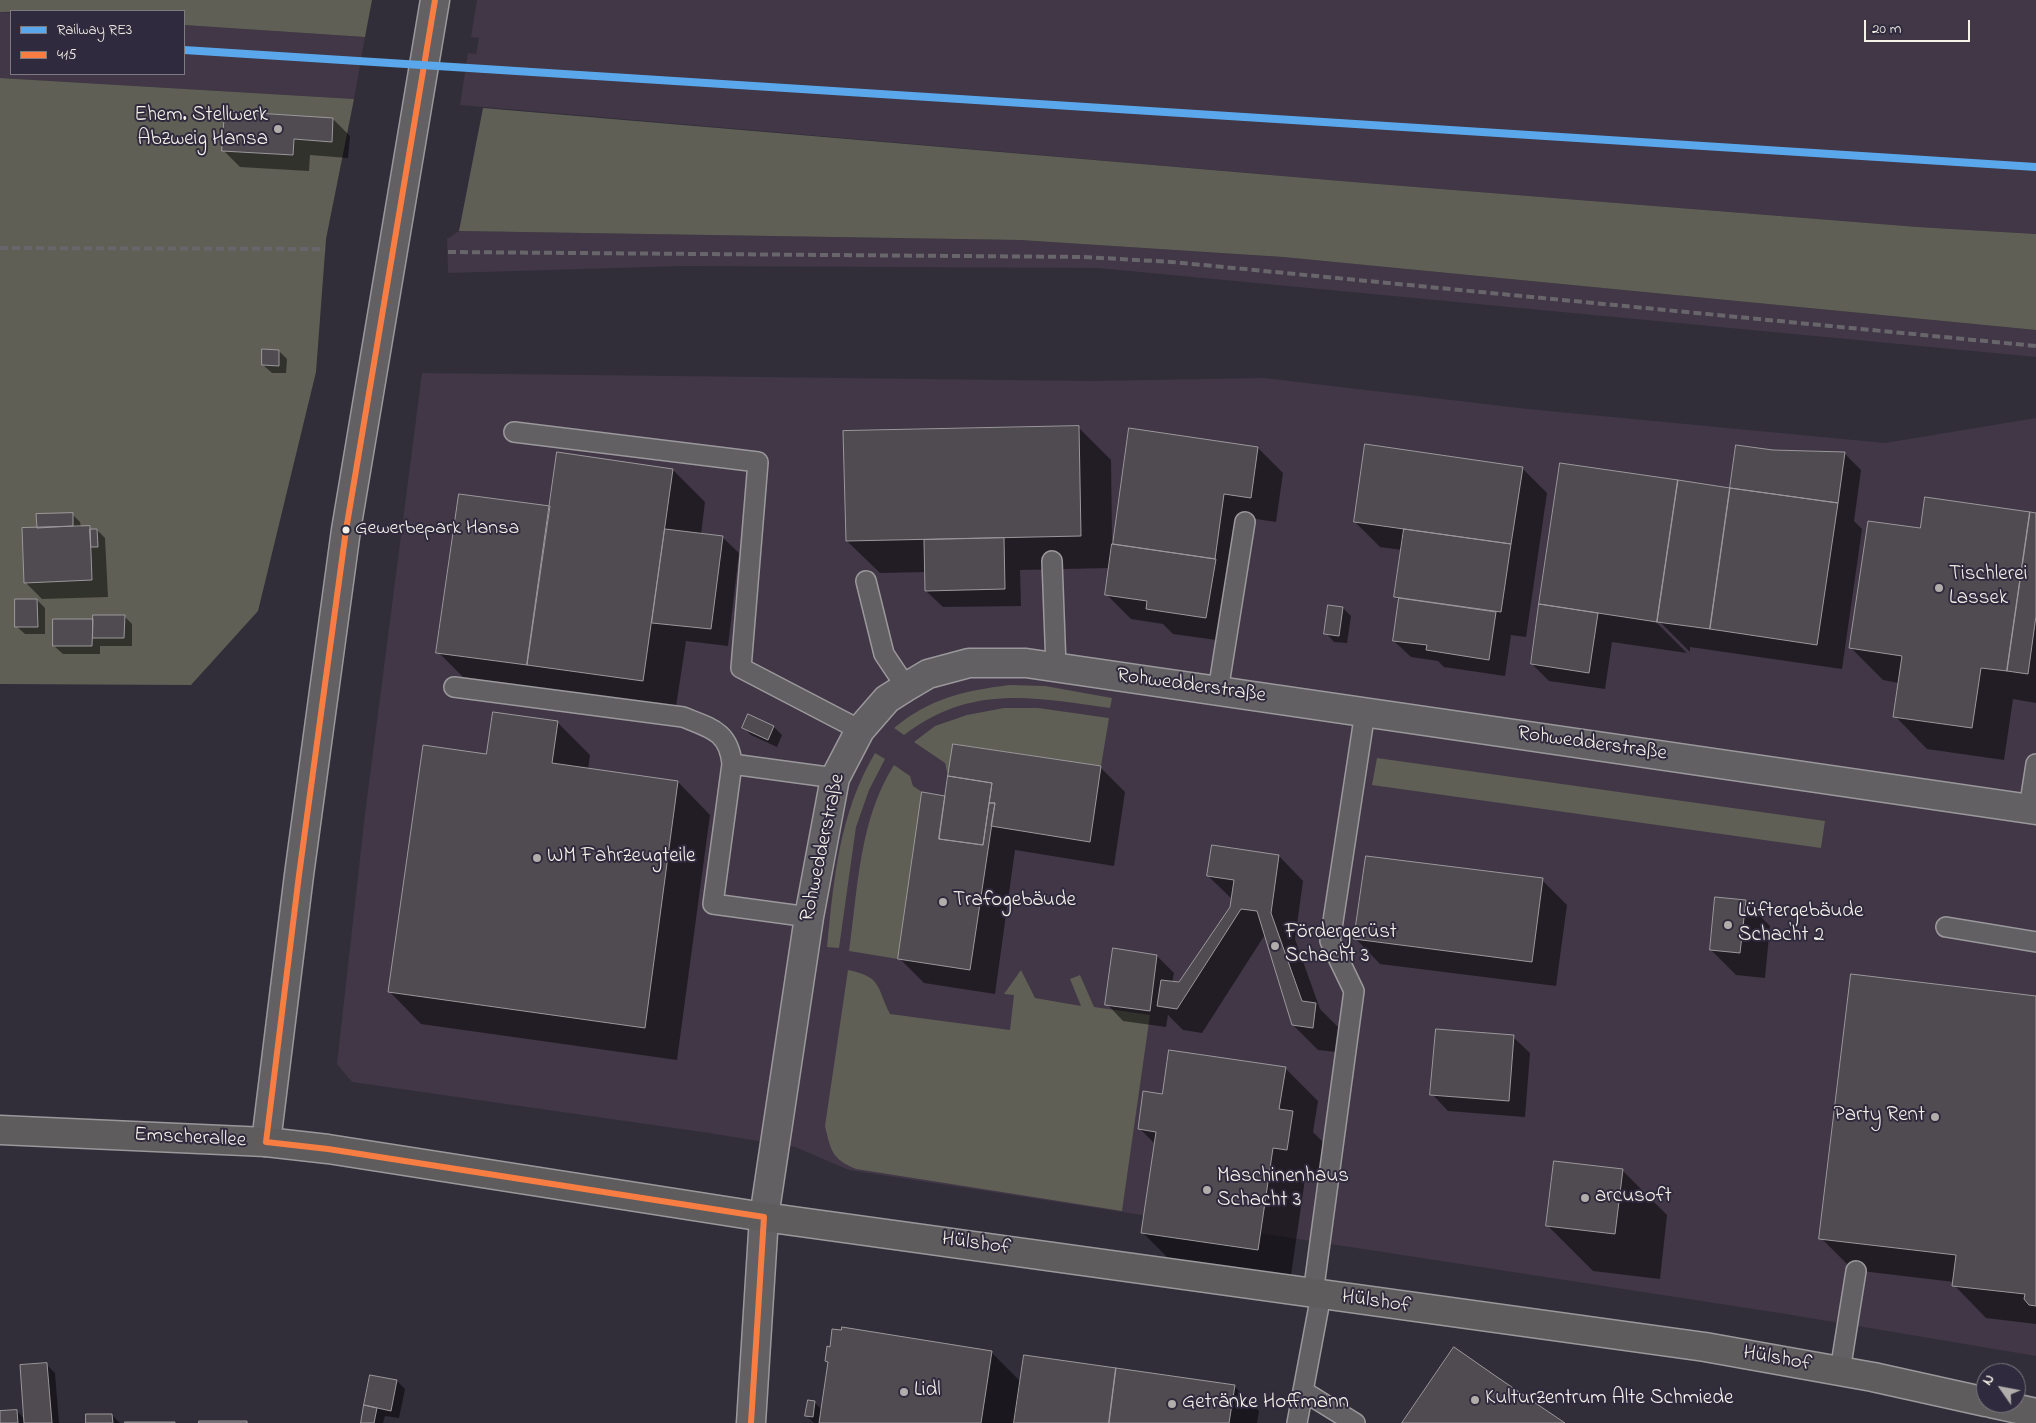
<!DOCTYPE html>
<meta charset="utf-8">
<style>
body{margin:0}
#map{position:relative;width:2036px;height:1423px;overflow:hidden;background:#312e39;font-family:"Indie Flower",sans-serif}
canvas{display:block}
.legend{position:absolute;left:10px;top:10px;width:175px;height:65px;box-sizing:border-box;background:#2f2a3d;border:1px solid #7e7a81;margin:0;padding:6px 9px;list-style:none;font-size:15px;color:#f4f1e8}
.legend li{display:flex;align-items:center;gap:10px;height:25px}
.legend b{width:25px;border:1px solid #7e7a81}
.north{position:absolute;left:1976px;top:1363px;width:50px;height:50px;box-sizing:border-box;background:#2f2a3d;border:1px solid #7e7a81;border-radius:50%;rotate:303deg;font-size:14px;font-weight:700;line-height:20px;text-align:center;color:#f4f1e8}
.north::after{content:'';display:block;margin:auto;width:18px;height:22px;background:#b0adab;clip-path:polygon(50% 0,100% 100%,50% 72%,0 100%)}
.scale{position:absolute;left:1864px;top:20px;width:106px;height:22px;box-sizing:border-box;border:2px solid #f4f1e8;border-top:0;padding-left:6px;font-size:15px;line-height:18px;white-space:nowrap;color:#f4f1e8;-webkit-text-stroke:4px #2f2a3d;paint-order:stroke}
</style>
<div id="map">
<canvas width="2036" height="1423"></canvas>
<ul class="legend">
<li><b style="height:6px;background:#5aa8eb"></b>Railway RE3</li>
<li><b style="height:6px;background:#f77d43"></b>415</li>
</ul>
<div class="north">N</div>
<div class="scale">20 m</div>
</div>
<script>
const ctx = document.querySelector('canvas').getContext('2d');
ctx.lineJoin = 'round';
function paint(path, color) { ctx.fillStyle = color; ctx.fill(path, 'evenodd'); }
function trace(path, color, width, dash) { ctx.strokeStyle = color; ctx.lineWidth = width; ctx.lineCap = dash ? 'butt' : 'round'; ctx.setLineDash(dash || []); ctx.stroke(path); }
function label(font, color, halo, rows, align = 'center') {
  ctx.font = font + ' "Indie Flower",sans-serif'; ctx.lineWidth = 4; ctx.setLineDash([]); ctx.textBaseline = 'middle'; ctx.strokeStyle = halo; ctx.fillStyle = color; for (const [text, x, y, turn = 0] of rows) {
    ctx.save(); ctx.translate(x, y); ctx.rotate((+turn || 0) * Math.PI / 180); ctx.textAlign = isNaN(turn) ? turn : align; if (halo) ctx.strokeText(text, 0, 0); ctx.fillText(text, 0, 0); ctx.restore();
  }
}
paint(new Path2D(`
 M477,0h1559v234l-118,-7 -565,-45 -893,-77 8,-52 8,1 3,-16 -8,-1z
 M0,12l11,1v61h173v-49l181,12 -11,62 -354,-21z
 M459,231l561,9 263,17 753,73v27l-938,-89 -415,-2 -235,7 -1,-34z
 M422,373l669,8 173,-3 264,31 357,34 151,-25v938l-250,-42 -937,-144 -54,-23 -86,-14 -357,-51 -15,-18 28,-250z`), '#413746');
paint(new Path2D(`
 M0,0h372l-7,37 -181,-12v-14l-184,1z
 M0,78l354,21 -28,140 -10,133 -58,239 -67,74 -191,-1z
 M483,108l870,74 565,45 118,7v96l-753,-73 -263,-17 -561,-9z
 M1009,685l36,1 67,12 -2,10c-77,-11 -139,-24 -206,27l-10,-7c36,-30 70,-37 115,-43z
 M1004,708h34l71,10 -8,48 -147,-22 -6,32 -3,-13 -31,-21 21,-16 32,-11z
 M875,753l10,6 -16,31 -13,37 -17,121 -12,-1c7,-69 12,-133 48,-194z
 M1377,758l448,63 -4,27 -449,-63z
 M894,765l16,11 3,10 9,6 -24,167 -49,-8c9,-63 10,-131 45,-186z
 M848,970c34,7 28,16 42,44l120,16 4,-35 -10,-1 17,-24 14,28 46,8 -11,-27 10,-4 14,32 56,8 -28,196 -266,-42c-24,-10 -25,-18 -31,-43z`), '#5f5f55');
paint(new Path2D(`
 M333,119l17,17 -2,22 -38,-3 -1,16 -69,-4 -17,-17z
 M279,351l8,8 -1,14h-14l-9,-8z
 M1078,427l33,33 1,81 146,-93 25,25 -7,49 -27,-4 -18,124 -58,-8 -10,-10 -32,-5 -25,-25 4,-26 -90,2 1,36 -78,1 -17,-16v-19l-46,1 -33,-32z
 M1772,451l72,2 17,17 -7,51 8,8 -20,140 -152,-22v5l-36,-36 -2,2 35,35 -75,-11 -7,47 -56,-8 -17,-17 202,-174z
 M1522,468l25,25 -21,144 -15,-2 -6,41 -61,-9 -6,-6 -27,-4 -17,-16 6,-40 -5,-4 7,-47 -22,-3 -25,-25z
 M673,470l32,32 -4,32 21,3 17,16 -11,93 -42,-5 -11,72 -114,-16 -8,-7 -90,-13 -25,-25 113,-144z
 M72,514l8,8 1,5 16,3 8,8 3,59 -66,2 -17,-17 13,-53z
 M2036,514v189l-23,-4 -9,61 -77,-11 -32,-33 4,-33 -16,-3 -32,-32 70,-118z
 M37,600l8,8v26h-20l-9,-8z
 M1343,608l8,8 -4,27 -13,-1 -8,-9z
 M124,616l8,8v22h-32v8h-37l-9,-8v-26l40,1z
 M748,716l26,11 8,8 -5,12 -26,-12 -8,-8z
 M558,723l32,32 -2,15 90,12 32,33 -33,245 -256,-36 -32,-33 98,-235z
 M1100,767l25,25 -11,74 -99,-16 -20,144 -71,-11 -25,-25 46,-161 1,2z
 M1279,856l24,25 -8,58 25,70 20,20 -3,23 -19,-2 -25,-25 -27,-92 -64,100 -19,-3 -15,-15 -2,12 -43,-6 -16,-17 50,-48 17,17 -2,10 8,1 52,-76 1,-8 -25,-24z
 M1542,880l25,25 -11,81 -176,-22 -24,-25z
 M1745,901l25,25 -5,52 -29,-3 -25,-25z
 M2036,997v327l-50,-6 -32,-33v-3l-101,-12 -32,-32z
 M1513,1037l17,16 -5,64 -77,-6 -16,-17z
 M1285,1068l33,33 -5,31 12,12 -6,38 -14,-3 -15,103 -115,-17 -33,-33 14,-87 -17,-17 24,-33z
 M1622,1170l45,45 -7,64 -67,-8 -45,-45z
 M991,1352l30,30 213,4 25,25 -2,12h-443l-7,-7 7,-14 8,8 7,-47 -3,-2z
 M47,1365l8,8 4,50h-59v-11l17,-1 8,9z
 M371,1376l26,5 8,8 -6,29 -14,-2 -2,7h-21z
 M112,1415l8,8h-32z`), '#0007');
const building = new Path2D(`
 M225,111l108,7 -1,24 -38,-3 -1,16 -71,-4z
 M262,349l17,1v16l-17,-1z
 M1079,426l2,110 -235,5 -3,-110z
 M1129,428l129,19 -7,51 -27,-4 -9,65 -102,-15z
 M1365,444l158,23 -12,77 -157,-22z
 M1736,445l37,5 72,2 -7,51 -108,-15z
 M557,452l116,17 -30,212 -116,-16z
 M1560,463l118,17 -21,142 -118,-18z
 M1678,480l52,8 -20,141 -53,-7z
 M1730,488l108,15 -21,142 -107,-16z
 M459,494l91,12 -23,159 -91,-12z
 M1925,497l105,15 -23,159 -26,-3 -9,60 -79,-11 9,-61 -53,-8 19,-127 52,7z
 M2030,512l6,1v103l-8,58 -21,-3z
 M73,513v13l-36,2 -1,-14z
 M90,526l2,54 -68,3 -2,-55z
 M90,529h7l1,18h-7z
 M665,529l58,7 -12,93 -59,-6z
 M1404,529l107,15 -10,68 -107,-15z
 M1004,538l1,51 -80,2 -1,-51z
 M1112,544l104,15 -10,59 -60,-9 1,-8 -42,-6z
 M1399,598l97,14 -7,48 -63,-10 1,-5 -34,-4z
 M15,599h22l1,28h-23z
 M1539,604l59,9 -9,60 -58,-9z
 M1328,605l15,2 -4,29 -15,-2z
 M93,615h32l-1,23h-31z
 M53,619h40l-1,27h-39z
 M493,712l65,9 -6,42 126,18 -33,247 -257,-36 35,-247 63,9z
 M748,714l26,12 -6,14 -26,-12z
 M953,744l148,22 -11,76 -99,-16 4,-23h-6l3,-20 -44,-7z
 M948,776l44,7 -9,62 -44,-6z
 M922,792l23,4 -6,43 44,6 6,-42h6l-25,167 -72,-11z
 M1212,845l67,10 -8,58 31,88 14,2 -3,25 -21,-3 -35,-114 -16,-2 -64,100 -20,-3 4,-26 18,2 51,-75 4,-27 -27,-4z
 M1366,856l177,22 -11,84 -178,-23z
 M1715,897l31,3 -6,53 -30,-3z
 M1113,948l44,7 -7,56 -45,-6z
 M1851,974l185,22v310l-7,-1 -5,-6 1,-5 -73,-8 4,-31 -137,-16z
 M1436,1029l78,6 -5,66 -79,-6z
 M1169,1050l117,17 -7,42 14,2 -6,39 -14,-2 -15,102 -117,-17 15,-101 -18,-3 5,-38 19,3z
 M1554,1161l69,8 -8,65 -69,-8z
 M842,1327l150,24 -11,72h-162l9,-61 -3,-1 2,-15 3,1 2,-18 9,1z
 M1454,1347l43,30 68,46h-163z
 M1024,1355l92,13 -7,55h-95z
 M47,1363l5,60h-28l-4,-58z
 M1116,1368l119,17 -6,38h-120z
 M370,1375l27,5 -6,31 -27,-6z
 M808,1400l7,1 -2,16 -8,-1z
 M364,1405l13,3 -3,15h-13z
 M17,1410l1,13h-18v-12z
 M86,1414h26l1,9h-27z
 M199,1421h48v2h-48z
 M125,1422h50v1h-50z`);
paint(building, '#504a51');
trace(building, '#9a989b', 1);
const service = new Path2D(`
 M514,432l244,30 -17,206 119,62
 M1052,561l4,106
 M866,581l18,73 22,33
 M454,687l229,30c27,11 46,14 49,47
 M1218,691l27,-169
 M2029,809l7,-45
 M809,917l-96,-13 19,-140 103,14
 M1946,927l90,15
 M1313,1294l41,-303 -24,-50 35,-229
 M1840,1371l16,-100
 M1303,1391l52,32
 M1297,1423l24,-128`);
const minor = new Path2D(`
 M751,1423l13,-206 45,-300 26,-139 25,-48 27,-31 19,-12 22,-13 41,-11h57l1010,147`);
const secondary = new Path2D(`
 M266,1142l33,-267 47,-345 89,-530`);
const primary = new Path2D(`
 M0,1130l266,12 62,7 436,68 941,130 168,30 113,25
 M1991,1403l45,10`);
trace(service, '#9a989b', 22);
trace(minor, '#9a989b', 31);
trace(secondary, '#9a989b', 31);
trace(primary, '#9a989b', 31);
trace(service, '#626063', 19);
trace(minor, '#626063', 28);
trace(secondary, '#626063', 28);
trace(primary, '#5f5c5d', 28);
trace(new Path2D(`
 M0,248l325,1
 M448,252l636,5 88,5 864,84`), '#68666b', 4, [8, 4]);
trace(new Path2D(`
 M266,1142l33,-267 47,-345 89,-530
 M266,1142l62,7 436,68
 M751,1423l13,-206`), '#f77d43', 6);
trace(new Path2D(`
 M184,50l1852,117`), '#5aa8eb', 8);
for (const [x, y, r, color] of [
 [278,129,5,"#b0adab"],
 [346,530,4.5,"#f4f1e8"],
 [1939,588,5,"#b0adab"],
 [537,858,5,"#b0adab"],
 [943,902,5,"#b0adab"],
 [1728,925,5,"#b0adab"],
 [1275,946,5,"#b0adab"],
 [1935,1117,5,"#b0adab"],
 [1207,1190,5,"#b0adab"],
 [1585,1198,5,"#b0adab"],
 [904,1392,5,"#b0adab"],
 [1475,1400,5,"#b0adab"],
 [1172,1404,5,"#b0adab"]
]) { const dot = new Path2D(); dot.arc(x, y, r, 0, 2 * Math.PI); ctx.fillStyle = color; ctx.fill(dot); trace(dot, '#2f2a3d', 2); }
label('20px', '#f4f1e8', '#2f2a3d', [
 ["Gewerbepark Hansa",355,530]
], 'left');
label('21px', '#f4f1e8', '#2f2a3d', [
 ["Ehem. Stellwerk",268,117,"right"],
 ["Abzweig Hansa",268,141,"right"],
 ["Tischlerei",1949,576],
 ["Lassek",1949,600],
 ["WM Fahrzeugteile",547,858],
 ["Trafogebäude",953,902],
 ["Lüftergebäude",1738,913],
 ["Schacht 2",1738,937],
 ["Fördergerüst",1285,934],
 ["Schacht 3",1285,958],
 ["Party Rent",1925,1117,"right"],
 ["Maschinenhaus",1217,1178],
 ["Schacht 3",1217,1202],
 ["arcusoft",1595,1198],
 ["Lidl",914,1392],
 ["Kulturzentrum Alte Schmiede",1485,1400],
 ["Getränke Hoffmann",1182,1404]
], 'left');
label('21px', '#f4f1e8', '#2f2a3d', [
 ["Rohwedderstraße",1191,687,8],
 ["Rohwedderstraße",1592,745,8],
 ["Rohwedderstraße",824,848,-78],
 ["Emscherallee",190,1139,3],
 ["Hülshof",976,1245,8],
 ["Hülshof",1376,1303,8],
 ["Hülshof",1777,1360,10]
]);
</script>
